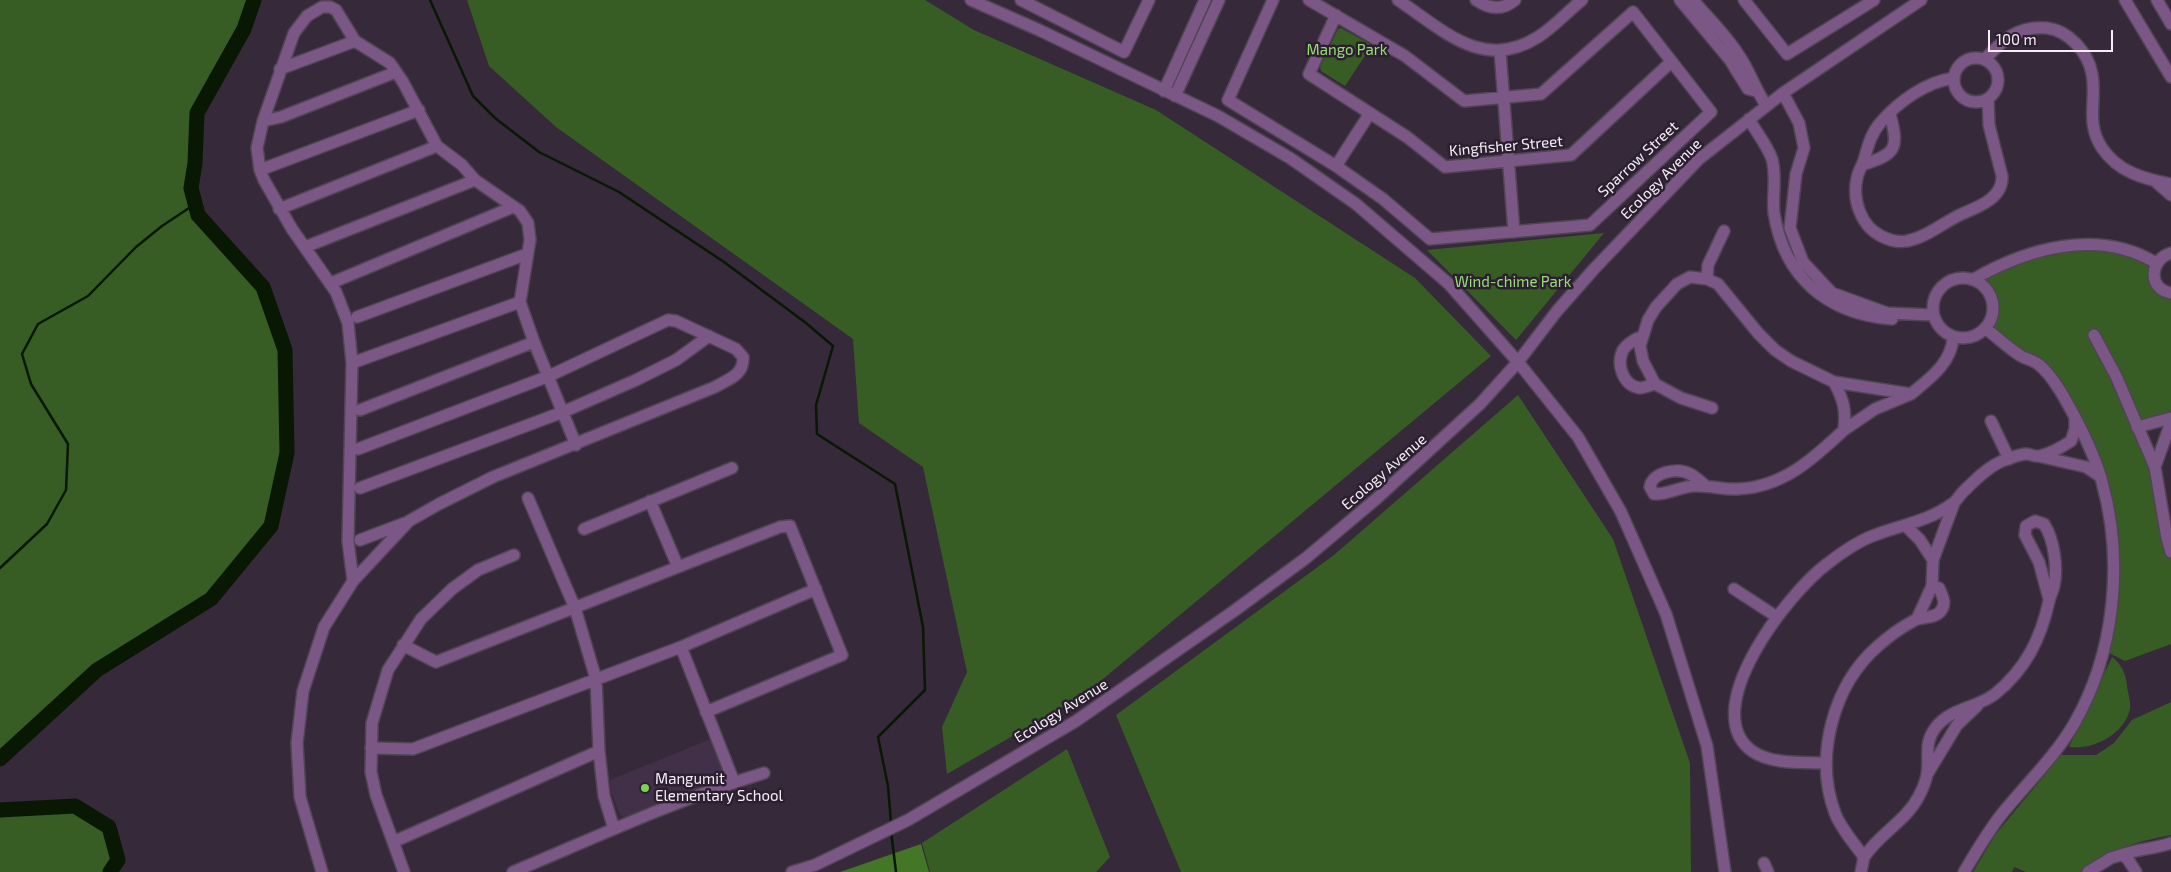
<!DOCTYPE html>
<style>
body{margin:0}
#map{position:relative;width:2171px;height:872px;overflow:hidden;background:#36293a;font-family:"Exo 2",sans-serif}
canvas{display:block}
.scale{position:absolute;left:1988px;top:30px;width:125px;height:22px;box-sizing:border-box;border:2px solid #f6edf8;border-top:0;padding-left:6px;font-size:15px;line-height:18px;white-space:nowrap;color:#f6edf8;-webkit-text-stroke:4px #2c2030;paint-order:stroke}
</style>
<div id="map">
<canvas width="2171" height="872"></canvas>
<div class="scale">100 m</div>
</div>
<script>
const ctx = document.querySelector('canvas').getContext('2d');
ctx.lineJoin = 'round';
function paint(path, color) { ctx.fillStyle = color; ctx.fill(path, 'evenodd'); }
function trace(path, color, width, dash) { ctx.strokeStyle = color; ctx.lineWidth = width; ctx.lineCap = dash ? 'butt' : 'round'; ctx.setLineDash(dash || []); ctx.stroke(path); }
function label(font, color, halo, rows, align = 'center') {
  ctx.font = font + ' "Exo 2",sans-serif'; ctx.lineWidth = 5; ctx.setLineDash([]); ctx.textBaseline = 'middle'; ctx.strokeStyle = halo; ctx.fillStyle = color; for (const [text, x, y, turn = 0] of rows) {
    ctx.save(); ctx.translate(x, y); ctx.rotate((+turn || 0) * Math.PI / 180); ctx.textAlign = isNaN(turn) ? turn : align; if (halo) ctx.strokeText(text, 0, 0); ctx.fillText(text, 0, 0); ctx.restore();
  }
}
paint(new Path2D(`
 M713,738l13,34 -1,7 -98,40 -7,-4 -9,-23 -1,-12z`), '#413047');
paint(new Path2D(`
 M0,0h254l-10,29 -47,84 -2,50 -4,25 7,27 65,72 22,63 2,103 -16,73 -60,73 -114,71 -97,89z
 M467,0h458l49,30 182,80 259,168 76,78 -406,338 -138,80 -5,-47 25,-55 -44,-205 -64,-44 -6,-84 -297,-212 -67,-61z
 M1341,28l31,17 -27,41 -24,-15 -1,-4 18,-38z
 M1604,233l-88,107 -89,-90z
 M2097,245l59,18 -2,14 17,16v125l-34,9 18,40 16,85v92l-46,17 -22,-11 9,-53 -9,-113 -47,-98 -71,-58c13,-19 9,-37 -11,-49l49,-23z
 M1518,395l95,144 77,224 1,109h-510l-65,-157 218,-160z
 M2112,657c9,6 14,17 15,29 1,7 4,17 3,23 -6,26 -37,41 -61,38z
 M2171,702v133c-33,7 -64,13 -89,37h-56l-12,-5 -2,5h-39l22,-37 66,-80h35l18,-12 18,-23z
 M1067,749l43,108 -14,15h-166l-8,-29z
 M75,806l34,21 9,33 -8,12h-110v-62z`), '#375d24');
paint(new Path2D(`
 M921,844l8,28h-89z`), '#437627');
trace(new Path2D(`
 M430,0l43,96 22,22 44,34 80,40 105,70 82,61 27,23 -17,59 1,29 78,50 28,143 2,63 -47,47 10,49 3,37
 M0,568l47,-44 19,-34 2,-46 -37,-60 -9,-30 16,-30 50,-28 48,-49 26,-21 33,-22
 M891,831l5,41`), '#081802', 2.5);
trace(new Path2D(`
 M0,759l97,-89 114,-71 60,-73 16,-73 -2,-103 -22,-63 -65,-72 -7,-27 4,-25 2,-50 47,-84 10,-29
 M0,810l75,-4 34,21 9,33 -8,12`), '#081802', 15);
const minor = new Path2D(`
 M971,0l68,30 179,86 72,42 66,46 93,80 69,78 60,75 43,75 45,102 41,132 18,126
 M1021,0l103,52 25,-52
 M1273,0l-45,100 108,66 47,33 47,40 160,-14 121,-113 -78,-100 -92,82 -77,7 -59,-45 -96,-56
 M1398,0c45,30 85,72 140,37 16,-10 29,-25 44,-37
 M1476,0c13,9 26,11 39,0
 M1680,0l50,60 18,29 8,2
 M1693,0c15,18 33,35 45,54 12,17 17,35 28,51
 M1744,0l43,54 87,-54
 M2125,0l46,77
 M2157,0l14,24
 M1336,15l-27,59 98,63 38,30 126,-12 100,-93
 M1500,51l14,181
 M1954 80a22 22 0 1 1 44 0a22 22 0 1 1-44 0Z
 M1985,59c18,-19 33,-34 62,-31 22,3 41,24 45,46 5,27 -7,48 10,74 16,24 42,31 69,36
 M280,69l75,-28
 M1954,78c-28,4 -55,23 -73,44 -10,11 -13,24 -17,38 -2,6 -6,12 -7,18 -5,22 4,48 24,58 8,4 17,7 26,5 21,-4 38,-20 57,-28 17,-7 39,-16 38,-37l-13,-51 -1,-26
 M1164,91l41,-91
 M1783,93l16,30 5,25 -8,26 -6,54 13,34 29,31 55,20 46,2
 M1175,96l44,-96
 M1749,119c7,13 18,26 23,40 5,18 0,37 2,54 10,65 54,101 118,106
 M263,121l18,-4 115,-45
 M1862,165c35,-11 37,-17 28,-51
 M1336,166l34,-53
 M260,170l159,-60
 M2156,182l15,13
 M279,209l158,-63
 M305,247l170,-67
 M2171,253c-21,6 -24,36 0,40
 M1933 308a30 30 0 1 1 60 0a30 30 0 1 1-60 0Z
 M1707,279l1,-14 16,-34
 M1974,279c54,-31 125,-51 182,-16
 M331,283l182,-76
 M357,317l170,-63
 M2094,335l22,41 39,91 16,-45
 M1641,339l-3,-1c-6,3 -11,6 -15,12 -7,14 0,36 17,38 4,0 10,-3 15,-4
 M352,363l168,-61
 M1834,382c10,19 12,27 10,48l31,-21 36,-15
 M1712,408l-31,-10 -26,-14 -12,-23 -3,-15 8,-26 8,-13 21,-23 13,-7 17,2 11,5 40,49 17,17 16,11 43,21 77,12c18,-15 41,-31 42,-57
 M360,410l174,-68 42,103
 M1991,421l18,38
 M2137,427l34,-9
 M2038,456l48,11 15,10
 M2155,467l12,71 4,14
 M1706,486c-5,-4 -10,-9 -16,-12 -12,-7 -38,-2 -40,13l4,7c14,1 27,-8 41,-8 15,-1 28,4 43,3 45,-2 75,-30 106,-59
 M360,488l203,-76 73,-32 40,-20 33,-24
 M528,498l47,110 21,71 3,72 5,45 10,33
 M650,501l28,66
 M1905,525l15,15 13,20
 M584,529l148,-61
 M360,540l45,-17
 M353,581l-5,-40 4,-178 -4,-40 -12,-31 -44,-63 -28,-49 -4,-10 -3,-22 6,-27 31,-88 13,-17 15,-9h8l6,3 19,31 35,22 13,19 34,64 25,19 13,15 45,31 8,12 2,17 -10,62 14,40
 M1932,586l7,2c4,9 8,16 1,24 -7,7 -17,4 -25,8 -13,7 -26,16 -37,26 -45,39 -64,111 -43,167 6,16 19,30 29,44 16,-24 42,-36 55,-61 3,-6 7,-15 8,-22 3,-18 -4,-30 9,-47 15,-19 41,-19 59,-33 31,-25 46,-56 54,-93 1,-5 4,-10 5,-15 4,-18 0,-47 -10,-62l-9,-3 -9,5 -1,9 14,27 10,37
 M1734,589l43,28
 M1917,619l15,-33 1,-26 21,-57
 M403,645l33,17 344,-135 10,-1 52,129 -136,57
 M681,647l53,135
 M371,748l42,1 268,-102 135,-58
 M1826,763c-22,-1 -54,2 -74,-12 -56,-41 37,-159 75,-187 14,-11 31,-23 48,-29 26,-10 54,-14 77,-31 5,-3 8,-10 13,-14 10,-10 22,-22 35,-28 8,-3 17,-7 25,-8 6,0 10,3 15,2 11,-3 22,-9 31,-15l4,-12v-11
 M1928,773l29,-48 20,-19
 M393,842l206,-91
 M1764,863l4,9
 M322,872l-22,-75 -3,-54 6,-52 21,-64 29,-46 56,-60 30,-17 54,-27 222,-90c14,-8 29,-12 28,-30l-7,-8 -60,-28 -8,-1 -119,56 -191,73
 M404,872l-28,-77 -5,-23 1,-49 16,-53 33,-51 31,-30 26,-19 36,-15
 M513,872c83,-35 165,-73 251,-99
 M792,872l23,-7 93,-45 168,-99 158,-110 72,-53 69,-58 105,-96 38,-42 39,-51 37,-42 105,-110 84,-66 138,-93
 M1861,872l3,-15
 M1964,872c12,-20 23,-39 37,-57 25,-31 53,-57 73,-91 41,-71 50,-163 28,-242 -5,-20 -14,-39 -24,-59 -9,-17 -24,-47 -40,-59 -5,-4 -12,-5 -17,-8 -13,-8 -24,-19 -36,-28
 M2088,872l23,-14 10,-3
 M2136,872l-9,-14 -6,-3c16,-6 33,-6 50,-12`);
trace(minor, '#514455', 14);
trace(minor, '#7b5785', 11);
for (const [x, y, r, color] of [
 [645,788,5,"#7ed153"]
]) { const dot = new Path2D(); dot.arc(x, y, r, 0, 2 * Math.PI); ctx.fillStyle = color; ctx.fill(dot); trace(dot, '#2c2030', 2); }
label('15px', '#98de76', '#2c2030', [
 ["Mango Park",1347,50],
 ["Wind-chime Park",1513,282]
]);
label('15px', '#f6edf8', '#2c2030', [
 ["Kingfisher Street",1506,146,-5],
 ["Sparrow Street",1638,159,-43],
 ["Ecology Avenue",1661,179,-45],
 ["Ecology Avenue",1384,472,-41],
 ["Ecology Avenue",1061,711,-32]
]);
label('15px', '#f6edf8', '#2c2030', [
 ["Mangumit",655,779],
 ["Elementary School",655,796]
], 'left');
</script>
